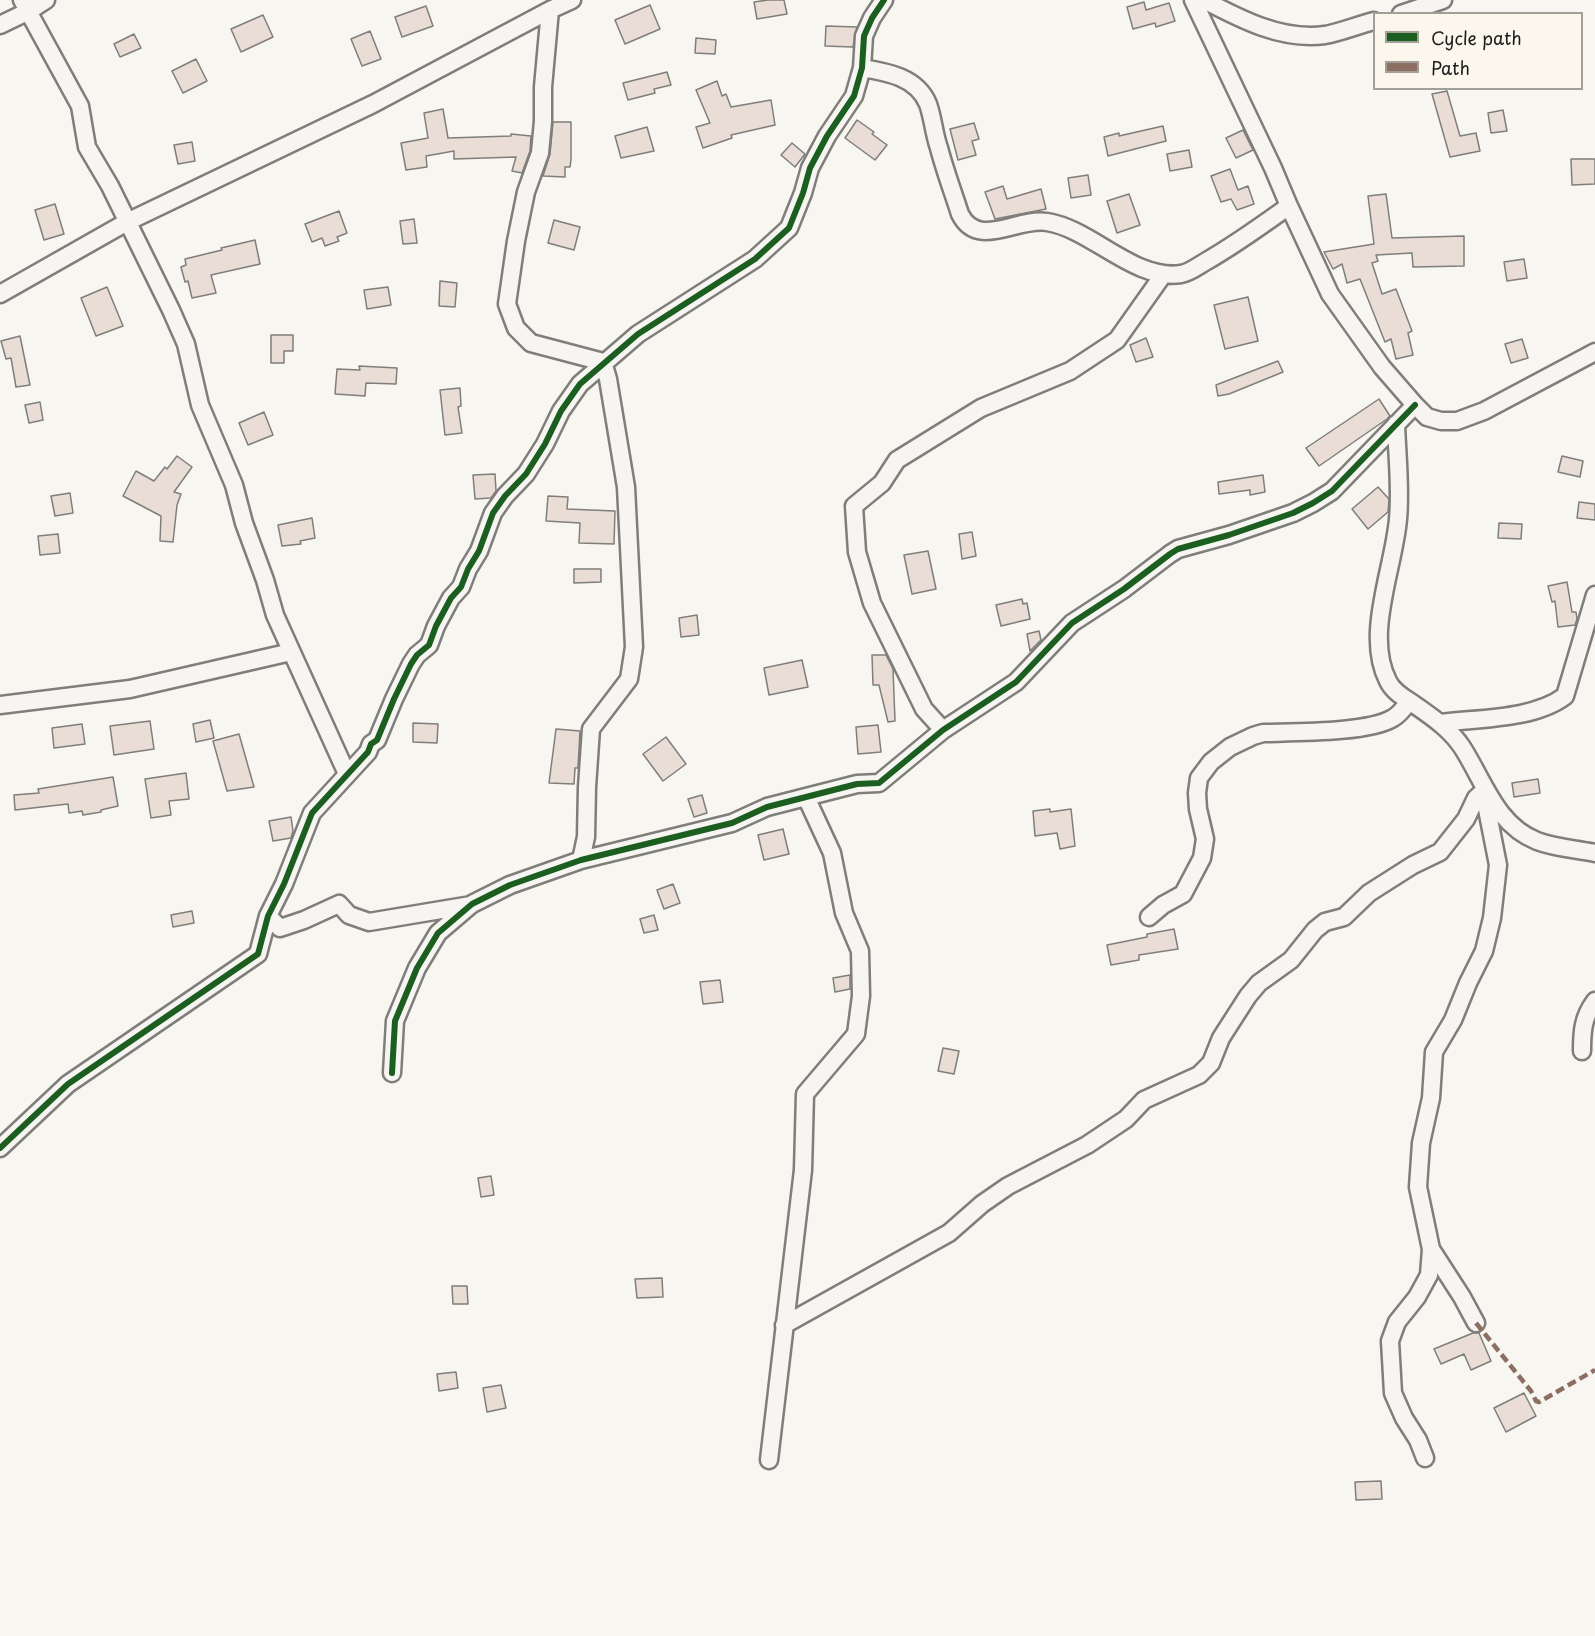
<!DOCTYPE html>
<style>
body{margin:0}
#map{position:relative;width:1595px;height:1636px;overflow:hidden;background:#f8f6f0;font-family:"Playpen Sans",sans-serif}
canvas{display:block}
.legend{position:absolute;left:1373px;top:12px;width:210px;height:78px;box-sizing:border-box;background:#fbf7ec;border:2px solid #a29f99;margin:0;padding:8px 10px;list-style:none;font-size:18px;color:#1c1c1c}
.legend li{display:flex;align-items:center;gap:12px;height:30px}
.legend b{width:30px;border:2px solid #a29f99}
</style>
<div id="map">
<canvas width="1595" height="1636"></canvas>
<ul class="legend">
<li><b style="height:8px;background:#1b5e20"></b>Cycle path</li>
<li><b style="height:8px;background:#8d6e63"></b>Path</li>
</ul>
</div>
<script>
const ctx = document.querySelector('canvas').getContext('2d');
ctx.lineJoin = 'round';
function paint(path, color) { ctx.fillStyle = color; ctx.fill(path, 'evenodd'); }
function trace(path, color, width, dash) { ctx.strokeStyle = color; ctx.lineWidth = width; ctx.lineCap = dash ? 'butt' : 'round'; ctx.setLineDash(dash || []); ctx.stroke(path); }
const building = new Path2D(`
 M768,0h16l3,14 -30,5 -3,-17z
 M1144,2l2,8 23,-7 6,18 -19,6 -1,-4 -22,6 -6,-22z
 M650,5l10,24 -35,15 -10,-24z
 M426,6l7,20 -31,11 -7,-20z
 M263,15l10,22 -32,15 -10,-23z
 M826,26l31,1 -4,20 -28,-1z
 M370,31l11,28 -19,7 -11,-27z
 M134,34l7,14 -21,9 -6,-13z
 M696,38l20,2 -1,14 -20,-1z
 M196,59l11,22 -24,12 -11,-22z
 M667,72l4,13 -17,4 1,4 -27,7 -5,-17z
 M717,81l5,15 4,-2 5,13 40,-7 4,25 -44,10 1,3 -29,10 -7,-21 14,-4 -14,-33z
 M1447,91l13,45 16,-3 4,18 -30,6 -18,-63z
 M443,109l5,29 63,-2v-2l20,2 -1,15 -8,22 -10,-2 4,-14 -62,2v-8l-28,5 1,11 -21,3 -5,-27 27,-5 -4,-25z
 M1503,110l4,21 -16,2 -3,-20z
 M857,120l17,12 -2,2 15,11 -12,15 -30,-22z
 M553,122h18v38l-1,7h-5v10l-22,-1 7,-22z
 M974,123l5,16 -7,2 4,14 -18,5 -8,-31z
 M1163,126l3,15 -58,15 -4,-19 15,-4v3z
 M647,127l7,24 -33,7 -6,-22z
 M1243,130l10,20 -17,8 -10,-20z
 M192,142l3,19 -17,3 -4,-19z
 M792,143l13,11 -10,13 -14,-12z
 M1189,150l3,17 -22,4 -3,-17z
 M1571,159h24v25l-23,1z
 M1230,169l8,21 10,-4 6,18 -17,6 -6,-11 -10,3 -10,-26z
 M1088,175l3,20 -20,3 -3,-20z
 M1003,186l4,13 34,-10 5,20 -51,10 -10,-27z
 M1129,194l11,31 -23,8 -10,-32z
 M1386,194l6,44 72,-2v30l-51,1 -1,-14 -36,2 2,6 -6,2 10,31 14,-5 16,42 -4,2 5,22 -17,4 -5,-20 -6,3 -25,-63 -13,4 -5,-19 -9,5 -9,-17 50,-8 -6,-48z
 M55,204l9,30 -20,6 -9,-30z
 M339,211l8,22 -10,4 2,4 -14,5 -3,-8 -10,4 -7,-18z
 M414,219l3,24 -14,1 -3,-23z
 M554,220l26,7 -6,23 -26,-7z
 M255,240l5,24 -49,11 5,18 -24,5 -4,-17 -3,1 -4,-15 5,-2 -1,-6 37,-9 -1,-2z
 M1524,259l3,19 -20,3 -3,-19z
 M440,281l17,2 -2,24 -16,-1z
 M107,287l16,39 -27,10 -15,-38z
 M388,287l3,18 -24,4 -3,-19z
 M1248,297l10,44 -33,8 -11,-44z
 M271,335h22v16h-9v12h-13z
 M20,336l10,49 -14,2 -5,-29 -5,1 -5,-18z
 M1146,338l7,19 -17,5 -6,-17z
 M1522,339l6,19 -17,5 -6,-19z
 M1278,361l5,11 -54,22 -11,2 -2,-11z
 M359,366l38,2 -1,16 -30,-1 -1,13 -30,-2 2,-25 23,1z
 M460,388l1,18 -3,1 4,26 -17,2 -5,-45z
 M1379,399l11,17 -3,3 -68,47 -13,-18z
 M40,402l3,18 -14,3 -4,-18z
 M264,412l9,23 -25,10 -9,-22z
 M177,456l15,11 -18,25 7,2 -4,11 -4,37 -13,-1 1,-25 -38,-20 13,-25 18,10 11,-14 2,2z
 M1562,456l21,5 -3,16 -22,-5z
 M495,474l1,17 -5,7 -16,1 -2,-24z
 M1263,475l2,17 -15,3v-5l-31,4 -1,-12z
 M1378,487l11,12 -1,13 -20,17 -16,-20z
 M70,493l3,20 -18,3 -4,-20z
 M548,496l20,1 -1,12 48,2 -1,33 -35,-1 1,-20 -34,-2z
 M1579,502l16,2v16l-18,-2z
 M312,518l3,20 -15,3 1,3 -19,2 -4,-21z
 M1499,523l23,1 -1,15 -23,-1z
 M972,532l4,24 -14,3 -3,-25z
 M58,534l2,19 -20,2 -2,-19z
 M928,551l8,38 -24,5 -8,-39z
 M574,569h27v13l-27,1z
 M1567,582l5,30h4l1,7 -2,6 -17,2 -3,-26 -3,1 -4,-16z
 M1022,599l1,5 4,-1 3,16 -29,7 -5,-21z
 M697,615l2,20 -18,2 -2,-19z
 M1039,631l2,9 -11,11 -3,-17z
 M872,655h14l7,14 2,52 -7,1 -9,-37h-6z
 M802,660l6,27 -39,8 -5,-27z
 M210,720l4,18 -18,4 -3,-18z
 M150,721l4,28 -40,6 -4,-29z
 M413,723l25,1 -1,19 -24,-1z
 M82,724l3,20 -31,4 -2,-20z
 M878,725l3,27 -23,2 -2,-27z
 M556,729l24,2 -2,37h-3l-1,16 -25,-1z
 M239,734l15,53 -27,4 -14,-50z
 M666,737l20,27 -23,17 -20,-27z
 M186,773l3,26 -20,2 2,14 -20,3 -6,-39z
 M113,777l5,29 -17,4v2l-18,3 -1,-4 -13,2 -1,-9 -53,6 -1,-15 25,-2 -1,-4z
 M1538,779l2,14 -26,4 -2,-14z
 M702,795l5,18 -13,4 -6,-18z
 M1050,809v3l21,-3 4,37 -15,3 -3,-16 -22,3 -2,-25z
 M291,817l2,14 -2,7 -18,3 -4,-20z
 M783,829l6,25 -25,6 -6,-25z
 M673,884l7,19 -16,6 -7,-19z
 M192,911l2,12 -21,4 -2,-12z
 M654,915l4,15 -14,3 -4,-14z
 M1174,929l4,20 -39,6v5l-28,5 -4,-20 40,-8v-3z
 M850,975v14l-15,3 -2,-14z
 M720,980l3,22 -20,2 -3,-22z
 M943,1048l16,3 -5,23 -16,-3z
 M491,1176l3,19 -13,2 -3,-19z
 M662,1278l1,19 -26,1 -2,-19z
 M452,1286h15l1,18h-15z
 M1473,1333h6l12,28 -20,9 -7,-16 -23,10 -7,-15z
 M456,1372l2,16 -19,3 -2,-17z
 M501,1385l5,23 -19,4 -4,-24z
 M1524,1393l12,23 -30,16 -12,-24z
 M1381,1481l1,18 -26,1 -1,-18z`);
paint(building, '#e9ddd6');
trace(building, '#7f7e7b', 1.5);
const minor = new Path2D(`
 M22,0l58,106 7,41 23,39 61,124 15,34 14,61 34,80 10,38 21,57 10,35 72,159
 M1193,0l80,168 16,38 41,88 52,73 33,38 12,12 14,4h16l27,-10 111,-59
 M1204,0c36,19 78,41 121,35 16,-3 33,-10 49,-14
 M550,10l-7,77v34l-3,32 -14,39 -10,49 -9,63 9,24 15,15 72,19 5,17 18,108 8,160 -5,32 -38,50 -4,58 -1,50 -5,23
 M1401,14l42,-14
 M0,25l29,-14 17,-11
 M862,68c25,4 55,9 66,36 5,14 6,30 11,44 6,23 14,44 21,66 18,36 57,3 87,8 45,7 87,59 134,52 8,-1 17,-8 24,-12 30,-17 56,-36 84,-56
 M0,294l127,-72 246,-118 177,-94 22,-10
 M1396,424c1,31 5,64 2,95 -4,49 -34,116 -10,162 5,11 17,17 27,24 17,12 35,24 47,42 22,34 34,78 75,94 18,7 39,8 58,12
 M0,705l130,-16 161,-37
 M1440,723c38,-5 93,-3 125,-27l30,-101
 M943,730l-19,-21 -52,-106 -15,-51 -3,-46 28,-23 15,-23 84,-52 89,-37 47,-31 46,-65
 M268,916l12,12 24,-8 35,-16 10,11 20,7 102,-17
 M1149,917l14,-12 20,-11 19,-36 3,-19 -7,-30 -1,-16 2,-15 12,-16 19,-15 23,-11 10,-3c31,-1 106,0 130,-15 7,-4 12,-11 16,-17
 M1582,1051c0,-20 1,-34 13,-50
 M392,1073l3,-52 22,-53 21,-35 34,-29 38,-19 71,-25 151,-37 35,-16 39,-10 51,-13 22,-1 64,-53 73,-48 56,-59 52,-34 46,-35 8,-5 51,-14 64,-22 20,-10 19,-12 83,-86
 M0,1148l68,-64 190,-130 10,-38 16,-32 28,-71 56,-61 3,-8 6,-4 17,-41 17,-35 6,-9 12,-10 7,-19 15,-28 10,-11 7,-18 11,-18 14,-38 12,-17 21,-22 19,-30 16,-33 19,-27 58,-50 117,-75 34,-31 14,-35 7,-25 17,-32 27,-40 8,-28 2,-32 8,-18 12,-18
 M1431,1249l31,48 14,26
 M784,1325l165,-92 33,-29 26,-18 79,-41 39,-26 18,-19 55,-25 12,-12 10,-25 27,-42 11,-13 32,-23 24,-30 10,-8 19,-5 25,-24 44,-28 27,-13 26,-33 10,-21 9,-8
 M1425,1458l-7,-18 -14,-22 -11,-25 -3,-52 7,-19 20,-25 12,-22 2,-26 -13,-62 3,-44 10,-45 3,-46 19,-32 15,-37 16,-32 8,-33 6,-53 -13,-66 2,-7
 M769,1460l34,-290 2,-76 51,-60 5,-38 -1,-45 -16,-38 -12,-60 -26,-56`);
trace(minor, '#7f7e7b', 21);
trace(minor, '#f6f5f1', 16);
trace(new Path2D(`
 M1476,1323l55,68 5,10 3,1 56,-32`), '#8d6e63', 4.5, [9, 4.5]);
trace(new Path2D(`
 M392,1073l3,-52 22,-53 21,-35 34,-29 38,-19 71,-25 151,-37 35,-16 39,-10 51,-13 22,-1 64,-53 73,-48 56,-59 52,-34 46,-35 8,-5 51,-14 64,-22 20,-10 19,-12 83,-86
 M0,1148l68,-64 190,-130 10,-38 16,-32 28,-71 56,-61 3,-8 6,-4 17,-41 17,-35 6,-9 12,-10 7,-19 15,-28 10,-11 7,-18 11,-18 14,-38 12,-17 21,-22 19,-30 16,-33 19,-27 58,-50 117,-75 34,-31 14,-35 7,-25 17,-32 27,-40 8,-28 2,-32 8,-18 12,-18`), '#1b5e20', 6);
</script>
